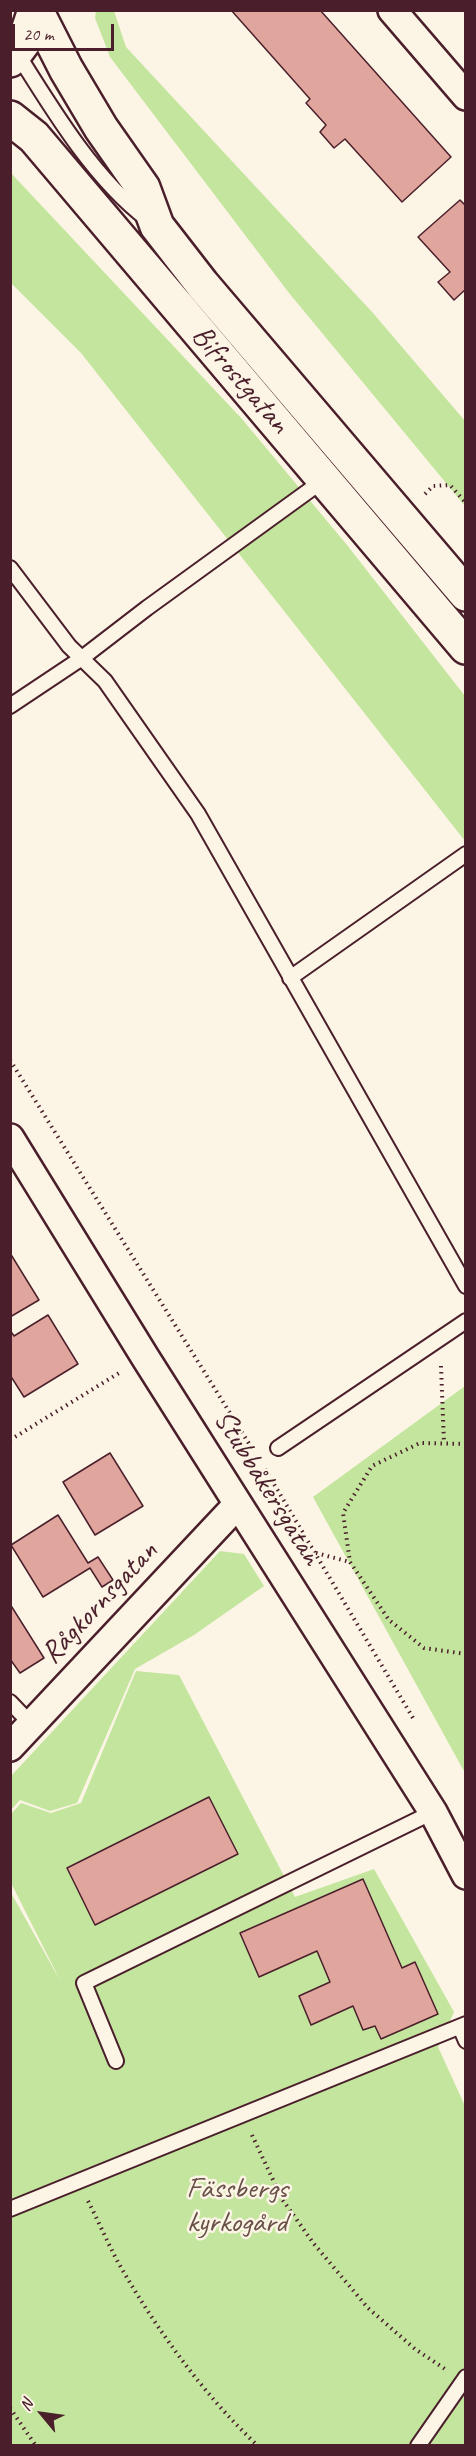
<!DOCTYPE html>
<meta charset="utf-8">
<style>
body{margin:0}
#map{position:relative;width:476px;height:2456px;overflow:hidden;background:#fcf5e5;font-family:Caveat,sans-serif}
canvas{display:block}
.frame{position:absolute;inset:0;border:12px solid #4a1f2b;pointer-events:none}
.north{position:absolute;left:12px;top:2384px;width:60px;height:60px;-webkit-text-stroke:4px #fcf5e5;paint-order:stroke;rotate:299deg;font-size:16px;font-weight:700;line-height:24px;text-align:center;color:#4a1f2b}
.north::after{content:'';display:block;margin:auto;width:21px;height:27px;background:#4a1f2b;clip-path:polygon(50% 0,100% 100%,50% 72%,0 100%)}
.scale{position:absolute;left:12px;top:24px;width:102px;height:27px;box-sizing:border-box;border:3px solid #4a1f2b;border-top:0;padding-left:8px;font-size:18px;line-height:21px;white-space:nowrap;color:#4a1f2b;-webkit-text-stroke:4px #fcf5e5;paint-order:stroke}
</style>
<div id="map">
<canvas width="476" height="2456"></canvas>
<div class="frame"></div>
<div class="north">N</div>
<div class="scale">20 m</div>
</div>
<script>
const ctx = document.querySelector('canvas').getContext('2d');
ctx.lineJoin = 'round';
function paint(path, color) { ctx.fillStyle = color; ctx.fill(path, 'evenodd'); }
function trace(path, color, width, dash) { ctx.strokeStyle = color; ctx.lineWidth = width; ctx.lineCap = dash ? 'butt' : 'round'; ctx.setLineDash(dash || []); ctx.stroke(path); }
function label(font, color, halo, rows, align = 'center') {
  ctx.font = font + ' Caveat,sans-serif'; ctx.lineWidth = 5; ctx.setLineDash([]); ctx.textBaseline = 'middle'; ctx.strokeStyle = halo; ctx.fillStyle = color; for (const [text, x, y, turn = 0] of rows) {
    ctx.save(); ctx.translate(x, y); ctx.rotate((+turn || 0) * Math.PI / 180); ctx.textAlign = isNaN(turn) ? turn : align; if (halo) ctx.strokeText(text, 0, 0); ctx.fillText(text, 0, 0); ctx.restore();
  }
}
paint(new Path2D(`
 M96,11h18l12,36 247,266 92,108v85l-176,-213 -179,-236 -15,-39z
 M10,172l232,247 105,126 118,151v145l-384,-488 -70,-70z
 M465,1386v387l-152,-276z
 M220,1551l24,3 20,32 -70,49 -59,34 -58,134 -27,8 -30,-11 -9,10v-34z
 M136,1671l43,4 116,222 79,-28 80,143 -16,35 27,59v339h-454l-1,-554 51,91 -50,-99v-69l10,-11 30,10 30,-10z`), '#c4e59e');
const building = new Path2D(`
 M231,10h89l131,147 -49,45 -57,-63 -11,9 -14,-16 6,-7 -20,-22 4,-4z
 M460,200l6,6v83l-12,11 -16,-18 12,-10 -32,-35z
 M10,1253l29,47 -29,17z
 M48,1315l30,49 -54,33 -14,-22v-45l4,6z
 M110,1453l33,53 -48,29 -32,-53z
 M58,1515l30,48 10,-6 15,23 -11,7 -12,-19 -47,29 -32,-52z
 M10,1604l34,54 -24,15 -10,-14z
 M209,1797l29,57 -143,71 -28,-57z
 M363,1879l39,89 13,-6 23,52 -57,25 -6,-13 -12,4 -10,-24 -42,19 -12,-29 31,-14 -13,-31 -58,26 -19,-44z`);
paint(building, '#e0a69d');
trace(building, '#4a1f2b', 1.5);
const service = new Path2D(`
 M17,53c35,56 77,126 130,166
 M10,568l59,78 36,35 93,133 268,472
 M10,706l72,-48 65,-50 178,-129
 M290,978l176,-124
 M278,1448l188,-127
 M10,1702l22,23
 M460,2027l6,14
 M116,2061l-32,-78 349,-171
 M10,2209l456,-185
 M418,2446l48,-69`);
const minor = new Path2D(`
 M392,10l74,86
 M10,1138l135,219 288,455 33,63
 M10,1747l228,-243`);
const secondary = new Path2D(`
 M36,10l30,59 35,59 42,60 14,38 45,58 264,310
 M10,60l15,-20 10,-30
 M10,118l24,19 432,510`);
trace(service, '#4a1f2b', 18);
trace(minor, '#4a1f2b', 32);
trace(secondary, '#4a1f2b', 38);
trace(new Path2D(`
 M425,494l8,-8 17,-1 16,18
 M10,1060l243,390
 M441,1366l3,77
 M10,1440l109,-67
 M466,1444l-46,-1 -48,23 -29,47 7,49 39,58 35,28 42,6
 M265,1469l148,249
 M316,1553l34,9
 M252,2135l30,64 32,45 54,64 47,41 30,20
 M88,2201c12,23 22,48 35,70 37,63 82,125 135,175
 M10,2408l26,38`), '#4a1f2b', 4, [1.5, 4.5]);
trace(service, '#fcf5e5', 14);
trace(minor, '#fcf5e5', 27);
trace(secondary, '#fcf5e5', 33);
label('30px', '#4a1f2b', '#fcf5e5', [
 ["Bifrostgatan",240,380,49],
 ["Stubbåkersgatan",267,1488,58],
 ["Rågkornsgatan",100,1603,-47]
]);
label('30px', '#685048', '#fcf5e5', [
 ["Fässbergs",237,2189],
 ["kyrkogård",237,2223]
]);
</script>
